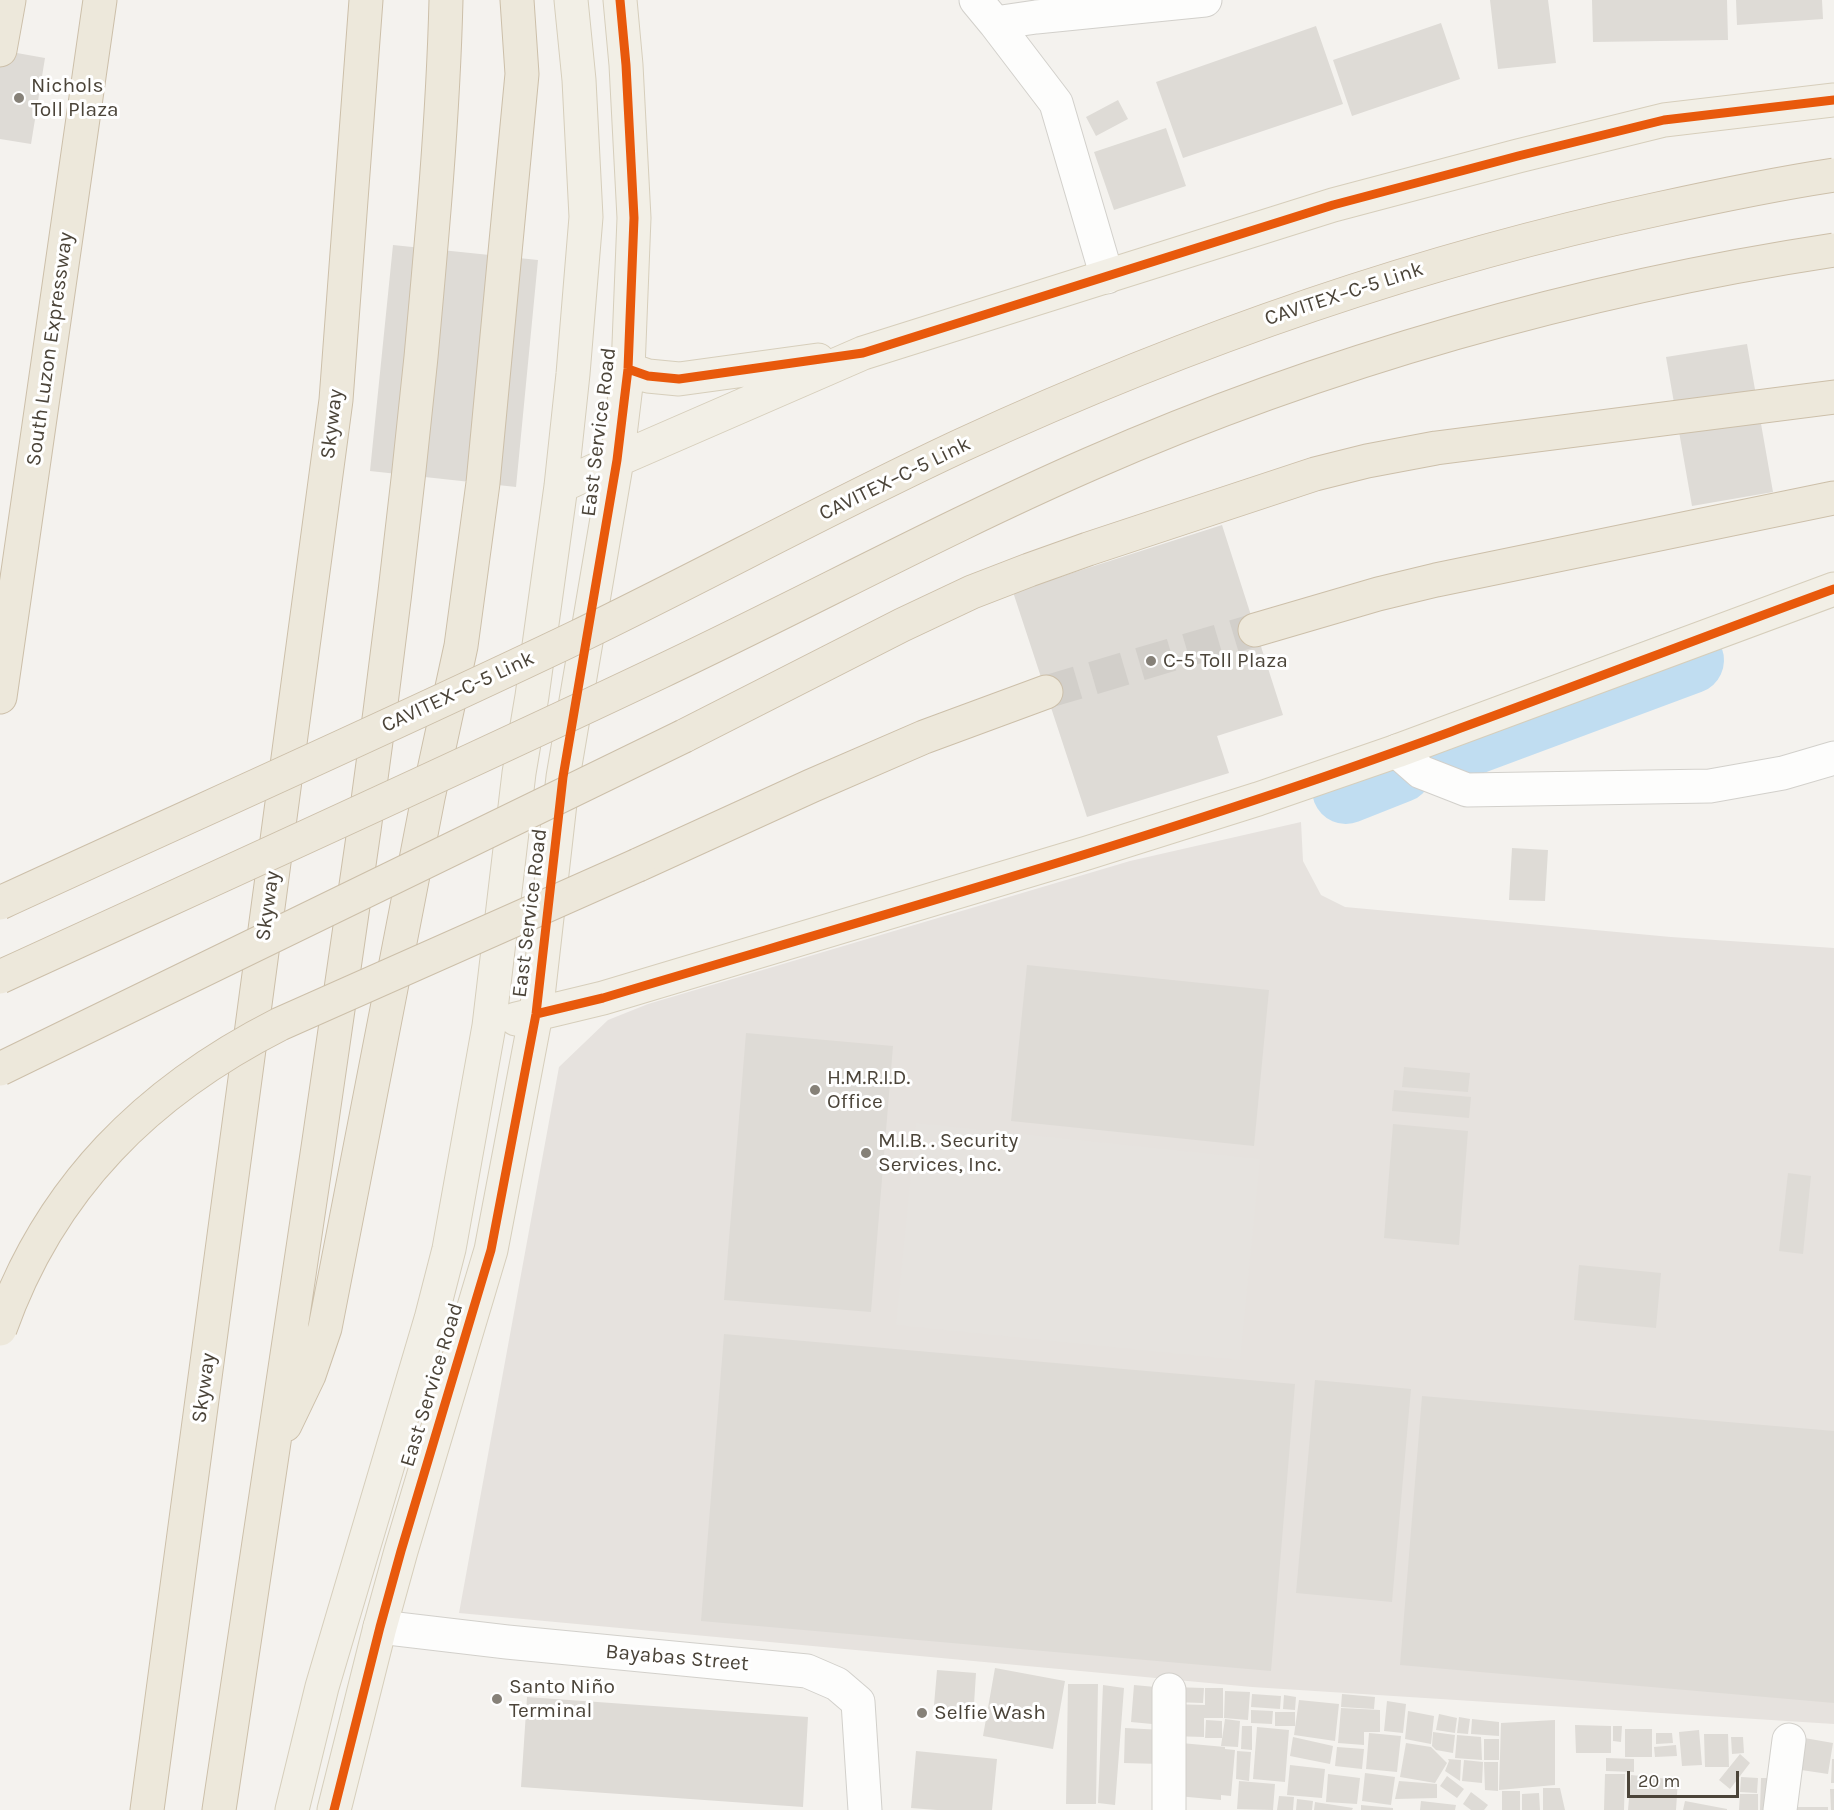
<!DOCTYPE html>
<meta charset="utf-8">
<style>
body{margin:0}
#map{position:relative;width:1834px;height:1810px;overflow:hidden;background:#f4f2ee;font-family:Karla,sans-serif}
canvas{display:block}
.scale{position:absolute;left:1627px;top:1771px;width:112px;height:27px;box-sizing:border-box;border:3px solid #4b4439;border-top:0;padding-left:8px;font-size:18px;line-height:21px;white-space:nowrap;color:#4b4439;-webkit-text-stroke:4px #fff;paint-order:stroke}
</style>
<div id="map">
<canvas width="1834" height="1810"></canvas>
<div class="scale">20 m</div>
</div>
<script>
const ctx = document.querySelector('canvas').getContext('2d');
ctx.lineJoin = 'round';
function paint(path, color) { ctx.fillStyle = color; ctx.fill(path, 'evenodd'); }
function trace(path, color, width, dash) { ctx.strokeStyle = color; ctx.lineWidth = width; ctx.lineCap = dash ? 'butt' : 'round'; ctx.setLineDash(dash || []); ctx.stroke(path); }
function label(font, color, halo, rows, align = 'center') {
  ctx.font = font + ' Karla,sans-serif'; ctx.lineWidth = 6; ctx.setLineDash([]); ctx.textBaseline = 'middle'; ctx.strokeStyle = halo; ctx.fillStyle = color; for (const [text, x, y, turn = 0] of rows) {
    ctx.save(); ctx.translate(x, y); ctx.rotate((+turn || 0) * Math.PI / 180); ctx.textAlign = isNaN(turn) ? turn : align; if (halo) ctx.strokeText(text, 0, 0); ctx.fillText(text, 0, 0); ctx.restore();
  }
}
paint(new Path2D(`
 M1301,822l2,39 18,34 24,12 326,30 163,11v776l-582,-37 -793,-74 100,-546 49,-47 40,-16 482,-143z`), '#e6e2de');
paint(new Path2D(`
 M916,1123l344,36 -20,201 -344,-35z`), '#e6e3df');
trace(new Path2D(`
 M1427,758l263,-98
 M1346,790l53,-21`), '#c0ddf1', 68);
paint(new Path2D(`
 M1490,0h58l8,63 -58,6z
 M1592,0h135l1,40 -135,2z
 M1736,0h86l1,19 -86,6z
 M1441,23l19,56 -108,37 -19,-56z
 M1316,26l27,78 -160,54 -27,-76z
 M0,50l45,8 -14,86 -31,-5z
 M1118,100l10,19 -32,17 -10,-19z
 M1166,128l20,58 -72,24 -20,-58z
 M393,245l145,15 -22,227 -146,-16z
 M1747,344l26,148 -81,14 -26,-149z
 M1222,525l61,190 -66,21 12,37 -142,44 -74,-225z
 M1512,848l36,2 -3,51 -36,-1z
 M1027,965l242,25 -15,156 -243,-25z
 M746,1033l147,13 -22,266 -147,-12z
 M1404,1067l66,6 -2,19 -66,-5z
 M1394,1090l77,7 -2,21 -77,-7z
 M1393,1124l75,7 -9,114 -75,-7z
 M1788,1173l23,3 -8,78 -24,-3z
 M1579,1265l82,8 -5,55 -82,-8z
 M724,1334l571,50 -24,287 -570,-50z
 M1315,1380l96,9 -19,213 -96,-9z
 M1422,1396l412,35v272l-434,-38z
 M995,1668l70,13 -12,68 -70,-13z
 M937,1670l39,3 -3,47 -40,-3z
 M1068,1684h30l-2,120h-30z
 M1103,1685l21,3 -9,117 -17,-2z
 M1134,1685l32,3 -3,37 -32,-3z
 M1172,1687l32,1 -1,15 -32,-1z
 M1205,1688h18v30h-19v19l-34,-1 1,-32 34,1z
 M1225,1691l25,1 -2,28 -24,-2z
 M1252,1694l29,2 -1,13 -29,-2z
 M1342,1694l33,3 -1,12 -33,-2z
 M1284,1695l12,2 -1,13 -12,-1z
 M527,1697l281,20 -5,90 -282,-20z
 M1299,1700l40,4 -4,37 -41,-6z
 M1387,1701l19,3 -3,29 -19,-2z
 M1341,1708l39,2v22h-16v13l-26,-2z
 M1251,1710l22,1 -1,13 -21,-1z
 M1408,1711l26,5 -3,28 -26,-5z
 M1275,1712h20v14h-20z
 M1439,1714l18,4 -2,15 -19,-3z
 M1459,1717l11,2 -2,15 -11,-1z
 M1225,1719l15,2 -2,26 -17,-1z
 M1472,1719l27,3v14l-28,-2z
 M1206,1720l16,1v17h-17z
 M1555,1720v65l-56,5 2,-67z
 M1575,1725l36,1v27h-35z
 M1242,1726h10v24l-11,-1z
 M1613,1726h9l-1,16 -8,-1z
 M1257,1727l32,3 -4,52 -32,-3z
 M1125,1728l38,2 -2,34 -37,-1z
 M1625,1729h27v28h-27z
 M1699,1730l3,35 -20,1 -3,-34z
 M1433,1732l22,3 -2,18 -17,-3 -4,-4z
 M1369,1733l32,3 -4,36 -31,-3z
 M1656,1733h16l1,10 -17,1z
 M1704,1734h24l1,33h-24z
 M1457,1735l24,2 1,23 -27,-2z
 M1793,1736l40,7 -5,31 -40,-6z
 M1293,1737l40,9 -3,18 -40,-8z
 M1731,1737h12l1,16 -12,1z
 M1484,1739h15v21h-15z
 M1181,1743l44,4v2l10,1 -4,46 -10,-1v5l-44,-4z
 M1406,1743l25,4 16,16 -12,20 -35,-6z
 M1676,1745l1,11 -22,1 -1,-10z
 M1337,1747l27,2 -2,20 -27,-3z
 M916,1751l81,8 -5,51h-55l-26,-2z
 M1237,1751l14,1 -2,29 -13,-2z
 M1740,1754l10,9 -20,26 -11,-9z
 M1606,1758l28,1v13l-28,-1z
 M1448,1759l13,1 -1,21 -15,-10 4,-10z
 M1832,1759h2v24h-3z
 M1464,1760l19,2 -1,21 -20,-2z
 M1484,1762h14v29l-13,-1z
 M1290,1765l35,4 -3,29 -35,-3z
 M1365,1773l30,4 -4,28 -29,-4z
 M1328,1774l32,4 -3,26 -31,-2z
 M1605,1774h20l-1,36h-20z
 M1631,1775l47,5 -2,30h-48z
 M1447,1776l17,13 -7,9 -17,-12z
 M1741,1777l17,1 -1,15 -17,-1z
 M1761,1778h19l-1,32h-19z
 M1239,1781l36,3 -2,26 -36,-1z
 M1399,1781l38,3v14l-42,1z
 M1543,1788h17l5,22h-22z
 M1830,1789h4v21h-3z
 M1502,1791h18v19h-18z
 M1471,1792l17,13 -4,5h-13l-8,-6z
 M1539,1793l1,17h-18v-16z
 M1740,1794h18v16h-19z
 M1279,1796l15,1 -1,13h-16z
 M1297,1799l16,2 -1,9h-16z
 M1421,1801l35,4 -1,5h-35z
 M1685,1801l42,8v1h-44z
 M1315,1802l38,6 -1,2h-38z
 M1361,1805l32,3v2h-32z
 M1786,1807h42v3h-42z`), '#dedbd6');
trace(new Path2D(`
 M1046,692l209,-62`), '#d2cfca', 33, [33, 16]);
const minor = new Path2D(`
 M976,0l19,23 61,80 51,174
 M995,23l41,-6 169,-17
 M1397,751l24,21 46,18 243,-4 73,-13 51,-15
 M380,1627l127,15 300,29 30,13 21,18 7,108
 M1169,1690v120
 M1780,1810l9,-70`);
const major = new Path2D(`
 M628,369l20,7 31,3 139,-19
 M561,486l56,-26 246,-107 470,-148 185,-49 146,-36 170,-20
 M516,1019l87,-21 484,-145 171,-54 139,-48 437,-162
 M292,1810l30,-123 109,-368 18,-70 40,-223 30,-253 13,-77 29,-210 12,-112 13,-157 -7,-137 -8,-80
 M334,1810l46,-183 21,-76 90,-301 45,-236 27,-237 54,-317 11,-91 6,-151 -8,-153 -6,-65`);
const highway = new Path2D(`
 M0,50l9,-50
 M1255,630l123,-36 58,-14 398,-82
 M0,697l100,-697
 M684,736l218,-111 70,-33 57,-22 59,-21 227,-75 52,-13 69,-13 398,-51
 M638,865l173,-79 113,-49 122,-45
 M285,1425l24,-50 16,-47 103,-530 33,-152 22,-163 39,-409 -5,-74
 M147,1810l189,-1410 30,-400
 M219,1810c48,-327 99,-653 145,-980 22,-157 41,-315 57,-473 11,-119 22,-238 25,-357`);
trace(minor, '#d2d0cb', 35);
trace(major, '#d6cebb', 35);
trace(highway, '#ccbfa9', 35);
trace(minor, '#fdfdfc', 33);
trace(major, '#f2efe6', 33);
trace(highway, '#ede8db', 33);
const highwayBridge = new Path2D(`
 M0,903c193,-89 387,-175 579,-267 128,-62 254,-131 383,-191 225,-104 453,-184 696,-236 59,-13 117,-25 176,-34
 M0,977c220,-101 441,-201 660,-305 144,-68 284,-144 430,-208 232,-102 493,-176 744,-214
 M0,1069l684,-333
 M0,1329c50,-142 148,-238 280,-305l358,-159`);
trace(highwayBridge, '#ccbfa9', 35, []);
trace(highwayBridge, '#ede8db', 33);
trace(new Path2D(`
 M628,369l20,7 31,3 184,-26 470,-148 185,-49 146,-36 170,-20
 M536,1014l67,-16c218,-65 438,-127 655,-199 194,-64 384,-140 576,-210
 M334,1810l46,-183 21,-76 90,-301 45,-236 27,-237 54,-317 11,-91 6,-151 -8,-153 -6,-65`), '#e8590c', 9);
for (const [x, y, r, color] of [
 [19,98,6,"#868178"],
 [1151,661,6,"#868178"],
 [815,1090,6,"#868178"],
 [866,1153,6,"#868178"],
 [497,1699,6,"#868178"],
 [922,1713,6,"#868178"]
]) { const dot = new Path2D(); dot.arc(x, y, r, 0, 2 * Math.PI); ctx.fillStyle = color; ctx.fill(dot); trace(dot, '#fff', 2); }
label('21px', '#4b4439', '#fff', [
 ["Nichols",31,86],
 ["Toll Plaza",31,110],
 ["C-5 Toll Plaza",1163,661],
 ["H.M.R.I.D.",827,1078],
 ["Office",827,1102],
 ["M.I.B. . Security",878,1141],
 ["Services, Inc.",878,1165],
 ["Santo Niño",509,1687],
 ["Terminal",509,1711],
 ["Selfie Wash",934,1713]
], 'left');
label('21px', '#4b4439', '#fff', [
 ["CAVITEX–C-5 Link",1344,294,-18],
 ["South Luzon Expressway",50,349,-82],
 ["Skyway",332,424,-83],
 ["East Service Road",599,432,-83],
 ["CAVITEX–C-5 Link",895,479,-26],
 ["CAVITEX–C-5 Link",458,692,-25],
 ["Skyway",268,906,-82],
 ["East Service Road",530,913,-83],
 ["East Service Road",432,1385,-73],
 ["Skyway",204,1388,-82],
 ["Bayabas Street",677,1658,5]
]);
</script>
